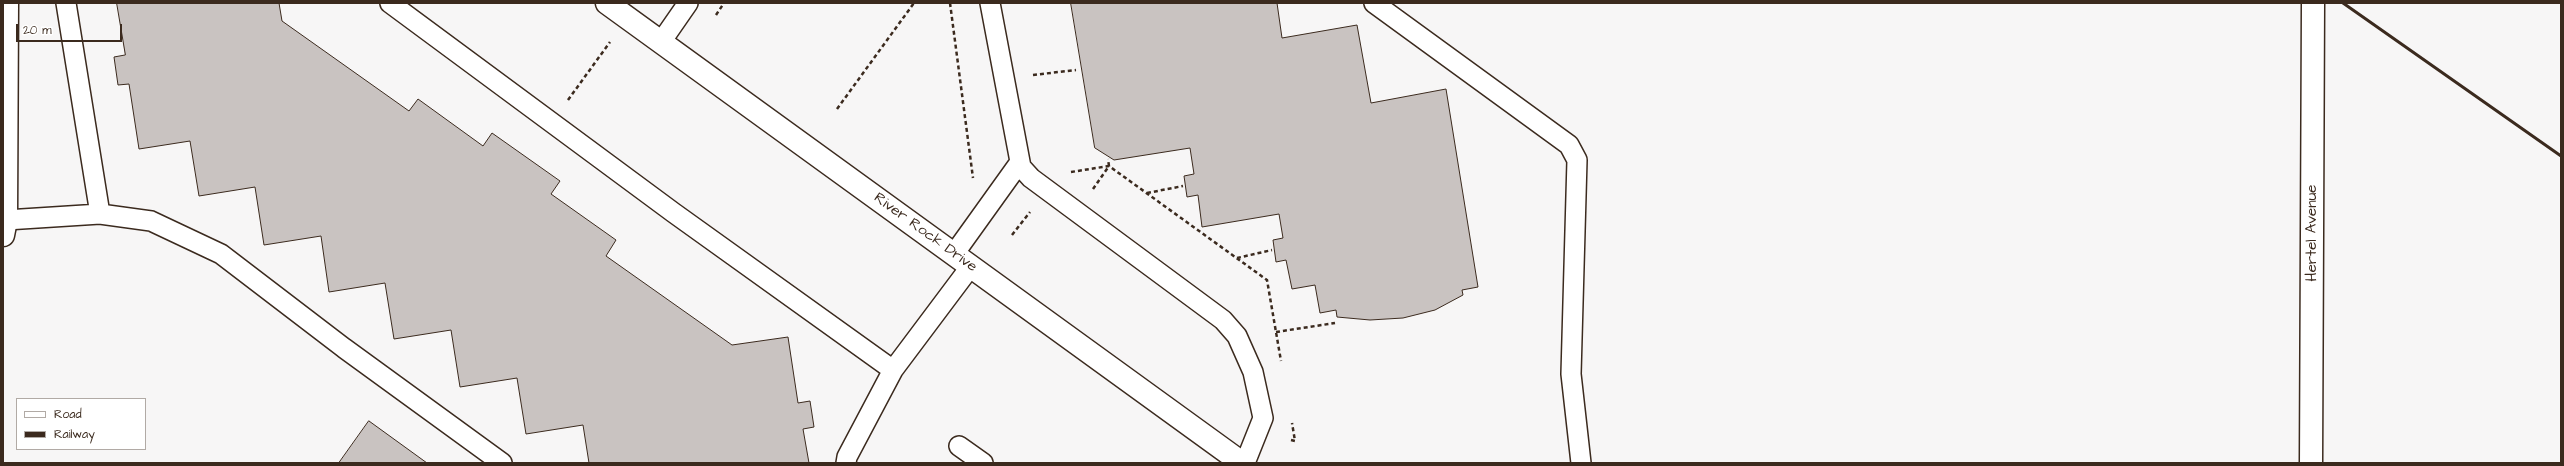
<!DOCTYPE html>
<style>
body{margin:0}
#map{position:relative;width:2564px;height:466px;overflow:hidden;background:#f7f6f6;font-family:"Architects Daughter",sans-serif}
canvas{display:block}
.frame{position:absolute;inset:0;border:4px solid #3b2a1e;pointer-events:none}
.legend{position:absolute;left:16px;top:398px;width:130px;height:52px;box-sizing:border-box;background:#fff;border:1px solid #b1aaa5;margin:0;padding:5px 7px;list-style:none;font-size:12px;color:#3b2a1e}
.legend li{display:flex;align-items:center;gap:8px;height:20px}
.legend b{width:20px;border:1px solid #b1aaa5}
.scale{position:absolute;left:16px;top:24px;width:106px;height:18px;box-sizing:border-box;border:2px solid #3b2a1e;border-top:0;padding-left:5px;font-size:12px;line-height:14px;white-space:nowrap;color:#3b2a1e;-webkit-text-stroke:3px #fff;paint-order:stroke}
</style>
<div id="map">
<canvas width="2564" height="466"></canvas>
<div class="frame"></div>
<ul class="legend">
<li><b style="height:5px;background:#fff"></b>Road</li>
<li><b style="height:5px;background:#3b2a1e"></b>Railway</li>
</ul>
<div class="scale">20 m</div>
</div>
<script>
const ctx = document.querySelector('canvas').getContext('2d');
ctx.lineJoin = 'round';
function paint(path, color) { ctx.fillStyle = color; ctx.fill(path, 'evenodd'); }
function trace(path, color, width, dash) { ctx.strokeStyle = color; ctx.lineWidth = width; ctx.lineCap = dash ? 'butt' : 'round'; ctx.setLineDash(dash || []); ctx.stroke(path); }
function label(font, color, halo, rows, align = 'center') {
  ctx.font = font + ' "Architects Daughter",sans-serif'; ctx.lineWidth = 4; ctx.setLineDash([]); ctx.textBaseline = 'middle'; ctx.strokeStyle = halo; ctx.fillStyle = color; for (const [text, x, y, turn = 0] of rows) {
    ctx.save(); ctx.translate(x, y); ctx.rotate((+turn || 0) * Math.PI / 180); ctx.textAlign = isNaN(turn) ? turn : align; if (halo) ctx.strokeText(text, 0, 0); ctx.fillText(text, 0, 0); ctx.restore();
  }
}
const building = new Path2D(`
 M117,3h162l3,18 127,90 9,-12 65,47 9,-13 68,48 -9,13 65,46 -10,16 126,89 56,-8 10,66 12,-2 4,26 -11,2 6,34h-220l-6,-38 -57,9 -9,-56 -57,9 -9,-57 -57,9 -9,-56 -56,9 -8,-56 -57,9 -9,-58 -56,9 -9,-55 -51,8 -10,-65 -11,1 -4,-28 11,-2z
 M1071,3h206l5,35 75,-13 14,78 75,-14 32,198 -16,3 1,5 -28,15 -32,8 -33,2 -33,-3 -1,-7 -16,3 -5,-28 -23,4 -6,-29 -10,2 -3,-22 10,-2 -4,-24 -77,13 -4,-32 -11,2 -3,-21 10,-2 -4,-26 -76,12 -19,-12z
 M369,421l58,42h-88z`);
paint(building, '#c9c3c1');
trace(building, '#3b2a1e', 1);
const service = new Path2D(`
 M390,3l284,210 219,157 78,-104
 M990,3l31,164 10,11 192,142 14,16 16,36 10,46 -18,45
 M1374,3l195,142 8,15 -6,214 10,89
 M661,42l27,-39
 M100,214l51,7 70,33 123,94 158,115
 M6,220l94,-6 -34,-211
 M954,254l66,-92
 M959,446l24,17
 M846,463l1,-6 46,-87`);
const minor = new Path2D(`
 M607,3l635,460
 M3,235l3,-15 1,-217`);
const tertiary = new Path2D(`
 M2311,463l2,-460`);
trace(service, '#3b2a1e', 22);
trace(minor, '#3b2a1e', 25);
trace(tertiary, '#3b2a1e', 25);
trace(new Path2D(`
 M950,3l23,175
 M716,15l8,-12
 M1033,75l43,-5
 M568,100l42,-58
 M837,109l77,-106
 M1071,172l38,-6 158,114 14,81
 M1093,189l16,-23 -1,-7
 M1147,193l36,-7
 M1012,235l18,-23
 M1237,258l35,-8
 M1276,332l59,-9
 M1291,440l4,1 -3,-18`), '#3b2a1e', 2.5, [4, 3]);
trace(service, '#fff', 19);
trace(minor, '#fff', 22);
trace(tertiary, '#fff', 22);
trace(new Path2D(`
 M2343,3l218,153`), '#3b2a1e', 3);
label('15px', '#3b2a1e', '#fff', [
 ["River Rock Drive",925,233,36],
 ["Hertel Avenue",2313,233,-90]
]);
</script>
